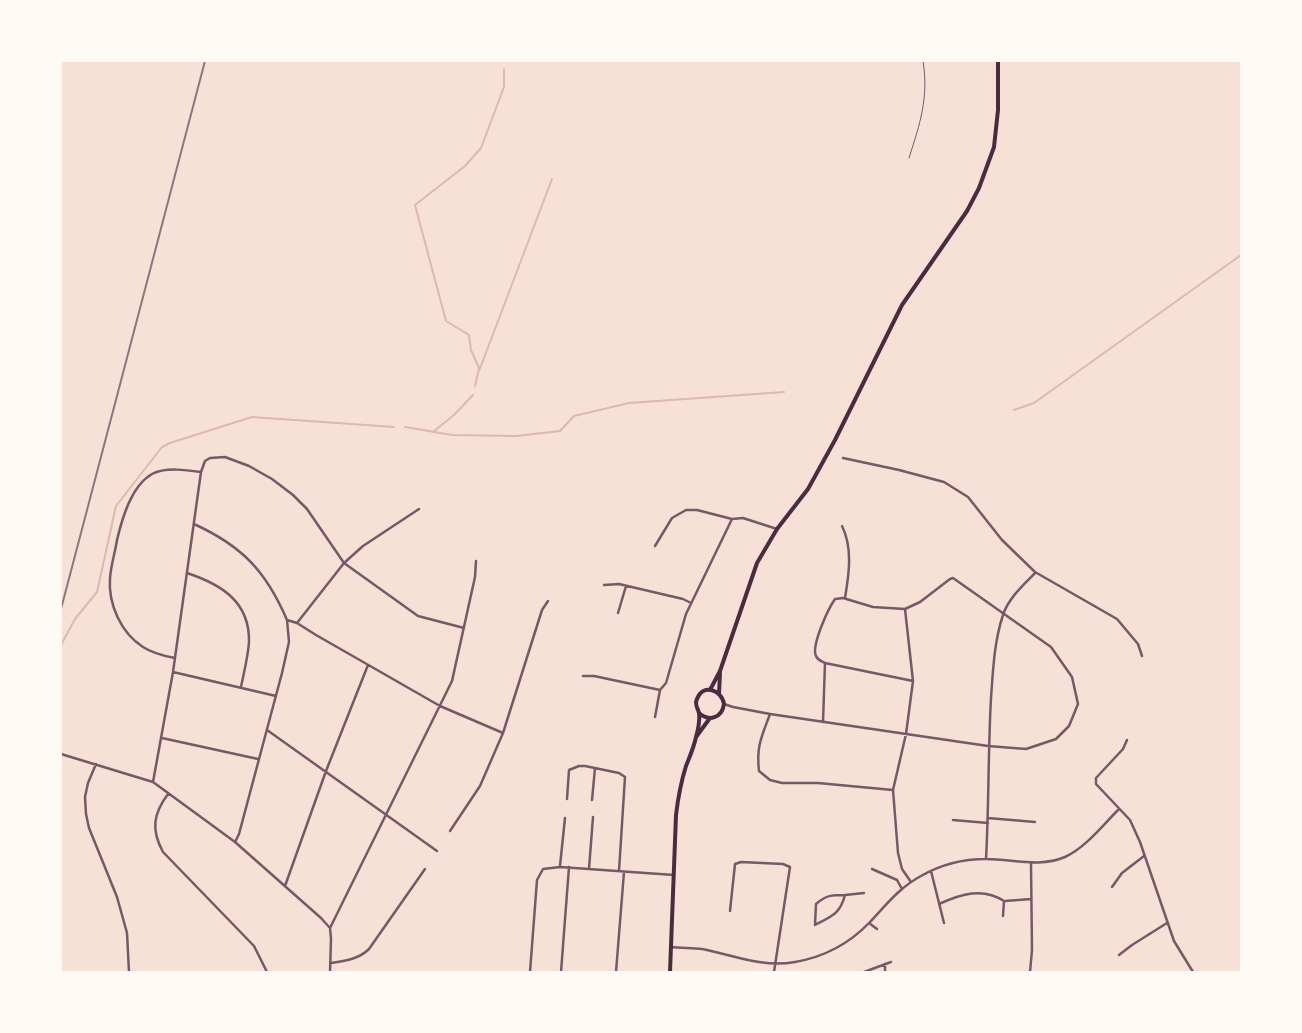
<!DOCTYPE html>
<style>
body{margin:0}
#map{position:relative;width:1302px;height:1033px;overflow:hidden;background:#f7e1d7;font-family:Karla,sans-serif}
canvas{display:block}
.frame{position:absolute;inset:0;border:62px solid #fffaf5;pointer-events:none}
</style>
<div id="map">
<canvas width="1302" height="1033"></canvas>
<div class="frame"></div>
</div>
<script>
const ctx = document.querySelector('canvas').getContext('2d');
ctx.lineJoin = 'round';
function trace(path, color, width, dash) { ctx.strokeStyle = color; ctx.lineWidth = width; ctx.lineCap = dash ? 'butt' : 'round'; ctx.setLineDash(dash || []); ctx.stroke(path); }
trace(new Path2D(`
 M479,371l73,-192
 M475,386l4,-18 -8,-18 -2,-15 -23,-14 -31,-116 50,-39 16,-18 23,-61v-18
 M1014,410l20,-7 207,-148
 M405,427l47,8 64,1 44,-5 14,-15 55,-13 155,-11
 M433,432l21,-17 19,-20
 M61,645l14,-26 22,-27 19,-86 46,-59 8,-4 82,-26 142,10`), '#dcb8b0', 2);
trace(new Path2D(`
 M909,158c11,-35 20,-60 14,-97`), '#755966', 1);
trace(new Path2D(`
 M843,458l56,12 45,12 24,15 34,43 33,32 82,47 21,25 4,12
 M194,524c48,22 72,47 93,96l10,3 19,12 124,71 63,27 39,-123 6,-9
 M842,526c11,22 7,48 3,72
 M655,546l17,-28 14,-8h11l35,9 11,-1 34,11
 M187,573c33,11 63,28 62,69 -1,15 -5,30 -8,45
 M604,585l15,-1 64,15 8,4
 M905,609l8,72 -7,53 -13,56 5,63 4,16 9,13
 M618,613l8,-27
 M297,623l47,-60 19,-17 56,-37
 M175,658c-11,-2 -23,-5 -32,-11 -22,-14 -35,-43 -33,-69 1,-13 5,-25 7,-38 5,-21 14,-54 35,-66 13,-7 35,-4 49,-2
 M173,672l103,24
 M583,676h11l66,14 6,-7 20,-69 46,-95
 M724,704l9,3 37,7 218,32 38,3 30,-10 13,-13 9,-22 -6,-27 -21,-30 -98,-69 -3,1 -30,23 -15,7 -32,-2 -30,-9 -8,1c-7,10 -24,47 -19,57 2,5 6,5 9,7l88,18
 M770,714c-8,22 -14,32 -11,57l11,9 12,3h36l75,7
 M655,717l5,-27
 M823,722l2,-59
 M267,730l170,121
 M162,738l96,21
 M1127,740l-4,9 -27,29v6l34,36 10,22 34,99 19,31
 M61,754l92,28 82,60 86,76 9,10 1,11 -1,33
 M96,764l-8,19 -3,14 1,17 3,14 28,69 10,36 2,39
 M153,782l20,-110 28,-200 4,-11 5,-3 15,-1 24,9 23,13 21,16 14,14 37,54 74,53 46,12
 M168,794c-15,20 -17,36 -5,58l91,94 13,26
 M567,799l2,-29 10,-4h6l34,7 6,4 -6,94
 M592,800l3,-32
 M988,818l47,4
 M953,820l35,3
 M450,831l30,-45 23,-53
 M235,842l4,-8 43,-161 7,-31 -2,-22
 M986,859c3,-54 2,-107 5,-161 2,-27 3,-56 12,-83 5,-16 20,-30 32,-42
 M560,866l5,-48
 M589,869l4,-52
 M872,869l25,11 5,9
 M931,871l13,52
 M285,886l41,-115 42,-106
 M1112,887l10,-14 22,-17
 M845,895c-13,0 -19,0 -29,9l-1,21c17,-9 25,-11 30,-30l19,-2
 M1005,901l26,-2
 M939,904c22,-10 44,-17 65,-3l-1,15
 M730,911l5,-47 6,-2 42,2 7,3 -16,105
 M869,923l8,6
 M330,928l122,-247 23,-104 1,-16
 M671,947c11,1 21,1 31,2 32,6 59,19 93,13 29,-5 55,-19 75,-40 16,-17 30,-35 51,-46 19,-11 42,-17 65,-17 27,0 53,9 79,-2 21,-10 37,-31 54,-48
 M1119,955l13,-10 35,-22
 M331,963c14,-2 28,-4 38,-14l56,-80
 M885,964v8
 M530,972l7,-92 6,-11 17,-2 114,8
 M561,972l8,-105
 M616,972l8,-100
 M864,972l27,-10
 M1030,972l2,-22 -1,-87`), '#755966', 2.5);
trace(new Path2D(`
 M710,690l10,-19 37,-108 20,-34 31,-40 27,-49 67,-135 65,-94 12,-23 15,-41 4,-37v-49
 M719,694l1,-21
 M696,737l14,-19
 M670,972l6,-157c2,-17 5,-33 10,-49 4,-10 8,-19 10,-29 2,-6 4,-18 3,-24 -1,-5 -5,-8 -2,-14 6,-16 25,-9 27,5 -2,14 -15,18 -25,9`), '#4a2c40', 4);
trace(new Path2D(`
 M61,609l144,-548`), '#8f747c', 2);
</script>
